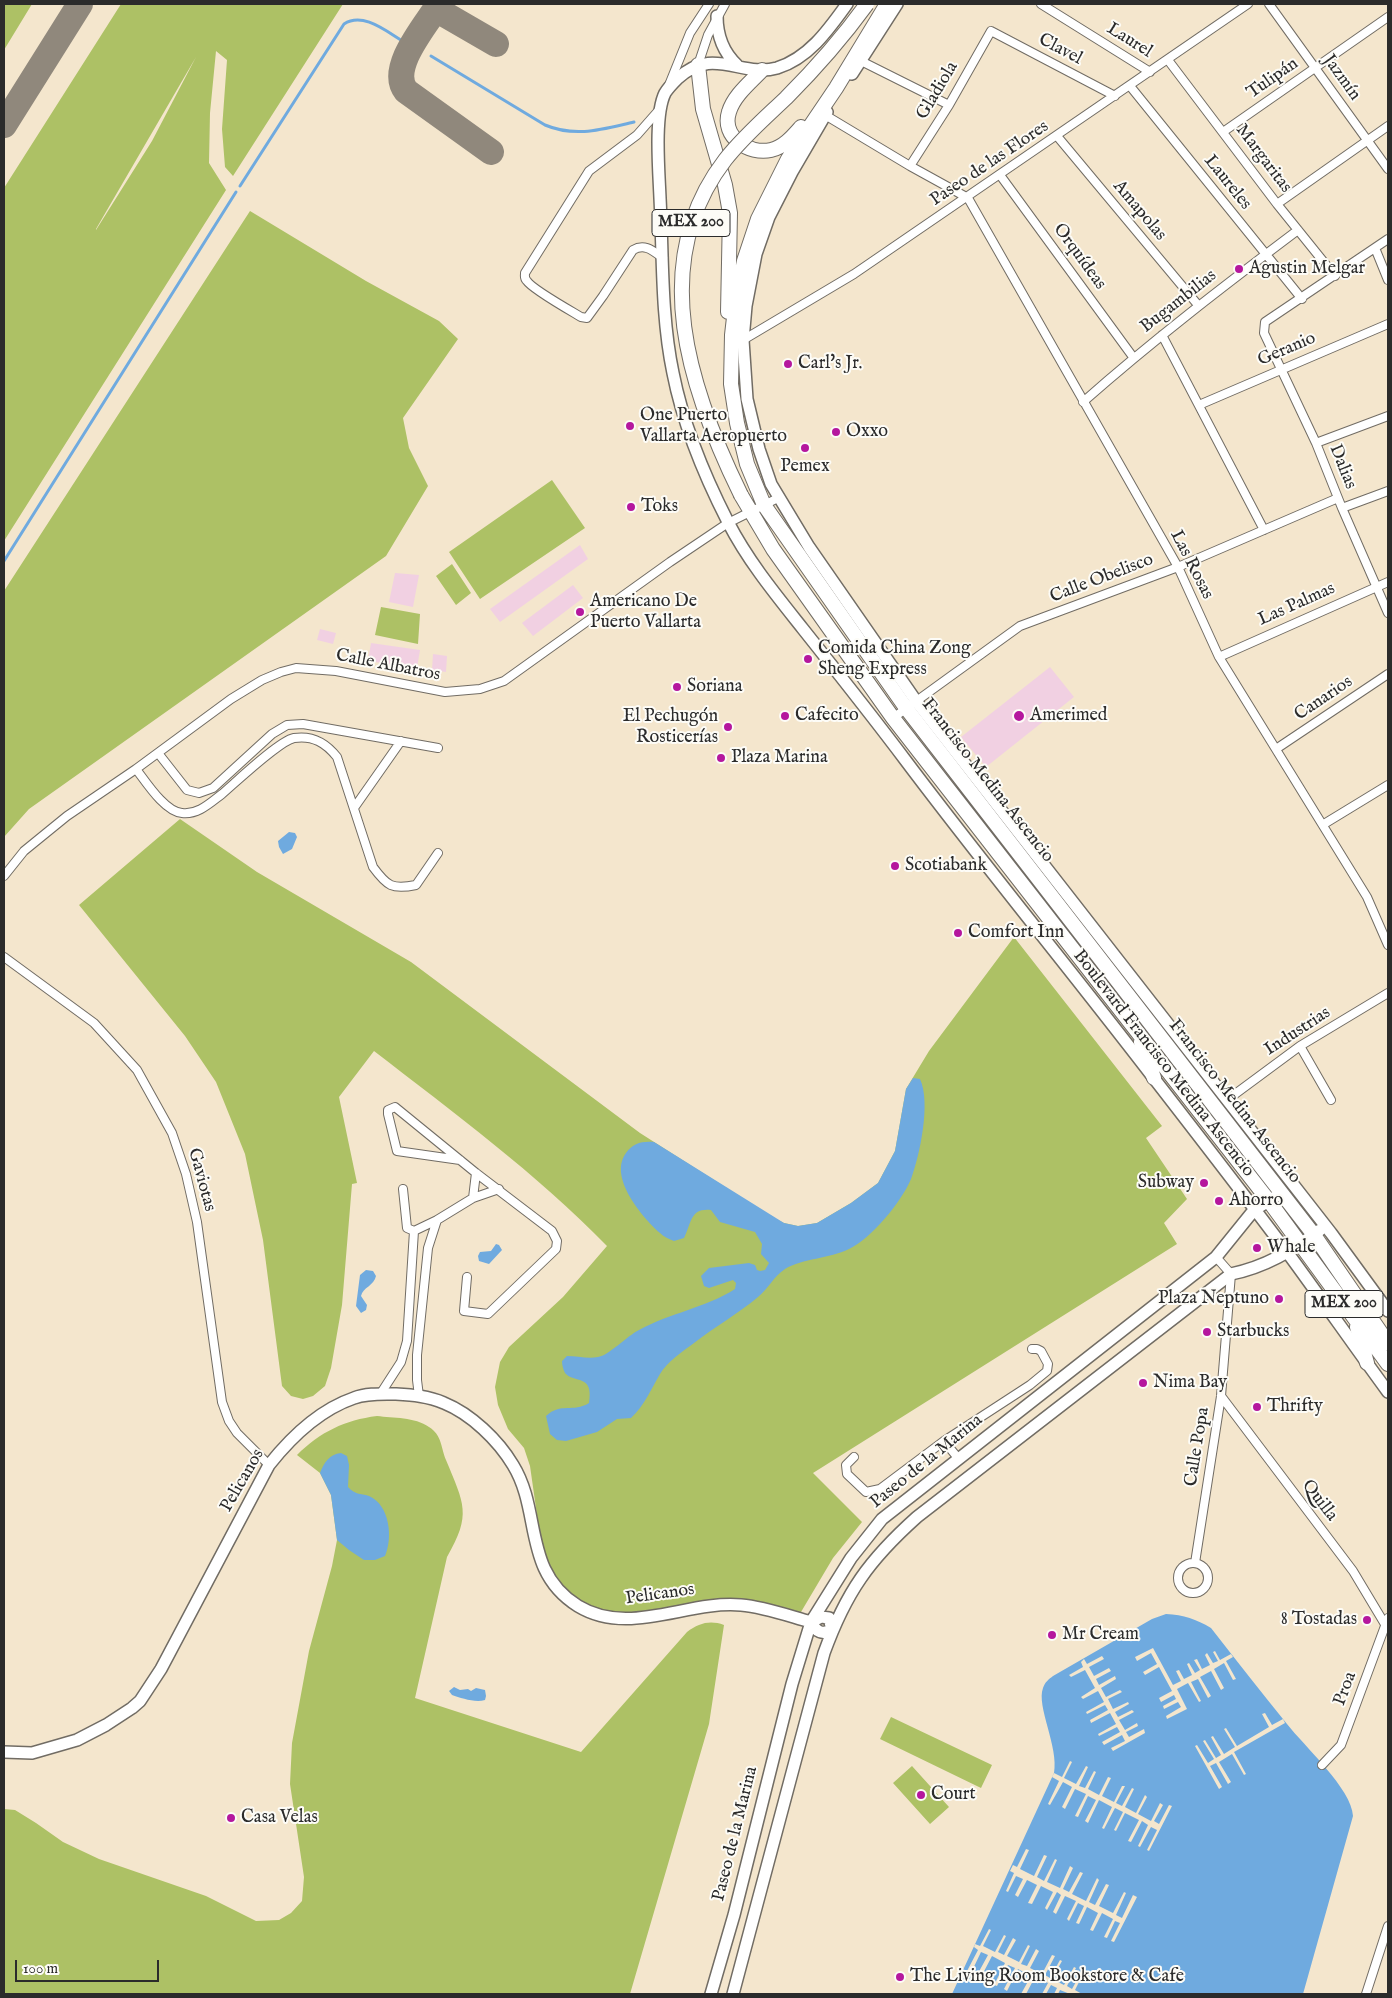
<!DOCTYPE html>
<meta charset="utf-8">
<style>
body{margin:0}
#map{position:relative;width:1392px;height:1998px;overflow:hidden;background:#f4e6cd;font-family:"IM FELL English",serif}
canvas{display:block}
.frame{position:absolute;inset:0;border:5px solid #2b2b2b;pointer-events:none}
.scale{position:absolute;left:15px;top:1960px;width:144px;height:22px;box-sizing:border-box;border:2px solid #2b2b2b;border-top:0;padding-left:6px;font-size:15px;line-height:18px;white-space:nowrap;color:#2b2b2b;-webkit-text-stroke:4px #fdfcf7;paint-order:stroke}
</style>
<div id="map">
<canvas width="1392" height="1998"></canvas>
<div class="frame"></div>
<div class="scale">100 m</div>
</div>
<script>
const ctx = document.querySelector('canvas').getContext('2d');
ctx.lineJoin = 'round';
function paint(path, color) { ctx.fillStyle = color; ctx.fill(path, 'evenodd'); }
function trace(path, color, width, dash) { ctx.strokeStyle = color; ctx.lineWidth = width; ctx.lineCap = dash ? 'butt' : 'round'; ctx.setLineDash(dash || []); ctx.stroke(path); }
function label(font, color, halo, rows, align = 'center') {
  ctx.font = font + ' "IM FELL English",serif'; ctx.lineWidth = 4; ctx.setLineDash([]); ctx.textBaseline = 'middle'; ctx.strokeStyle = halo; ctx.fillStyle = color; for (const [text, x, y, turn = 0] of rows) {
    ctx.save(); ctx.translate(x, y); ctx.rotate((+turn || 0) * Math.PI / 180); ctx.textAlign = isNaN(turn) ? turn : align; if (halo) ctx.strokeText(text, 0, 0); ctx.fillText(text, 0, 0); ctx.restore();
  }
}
paint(new Path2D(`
 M580,545l8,14 -88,63 -10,-13z
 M395,573l24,2 -6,32 -24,-5z
 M573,585l10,13 -50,38 -11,-13z
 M320,629l16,4 -3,11 -16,-4z
 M371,643l49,7 -3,18 -49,-7z
 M433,654l14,2 -1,16 -14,-2z
 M1050,667l24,30 -88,70 -25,-30z`), '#f1d0e2');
paint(new Path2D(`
 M4,4h28l-28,46z
 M121,4h222l-110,172 -8,-9 -3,-38 5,-69 -11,-9 -6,62 -1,50 17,27 -222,351v-353zM196,57l-44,84 -56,89v-1z
 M250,211l116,70 73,40 19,18 -55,79 6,30 19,38 -42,70 -357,253 -25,28v-246z
 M552,480l33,48 -105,71 -31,-47z
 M452,564l19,29 -15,12 -20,-29z
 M381,607l39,7 -2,30 -43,-9z
 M180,819l77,53 154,90 229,171 132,84 12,6 14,3 19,-3 34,-20 27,-20 17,-32 11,-62 23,-38 85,-114 148,189 -16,12 41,61 -23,24 13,21 -364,229 49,49 -29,36 -32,54 -68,-9 -102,13 -33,-5 -29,-15 -19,-20 -8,-26 -12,-84 -6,-18 -16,-19 -10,-24 -3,-18 5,-25 9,-15 54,-50 44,-51c-71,-73 -153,-133 -233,-195l-35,46 18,86 -5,1 -10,121 -11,63 -6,18 -12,10 -10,3 -12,-3 -9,-10 -19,-146 -18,-86 -29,-72 -31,-46 -106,-131z
 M377,1416c16,2 38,1 52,11 13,8 12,21 17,33 18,44 26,54 1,97l-32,141 166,54 106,-120c12,-9 23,-12 37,-7l-15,99 -79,270h-626v-185l11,1 21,13 27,19 36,17 107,37 50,25 23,-1 12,-7 11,-12 2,-24 -14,-93 2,-41 17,-92 23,-85 5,-26 -6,-45 -11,-22 -23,-18c23,-23 48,-35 80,-39z
 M891,1717l101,48 -11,23 -101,-49z
 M912,1766l37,41 -19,17 -37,-41z`), '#adc165');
paint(new Path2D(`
 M289,832l6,1 2,4 -5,12 -9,5 -4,-7 -1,-6z
 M913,1078l7,1c11,23 0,76 -9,100 -9,22 -40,60 -62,70 -20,10 -46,9 -64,20 -11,7 -17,20 -27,28 -20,17 -44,30 -64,46 -11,8 -27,19 -34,31 -9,15 -15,31 -29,44l-14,1 -20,13 -31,9 -9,-1 -7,-6 -4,-18c15,-14 27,-3 43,-13 5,-30 -15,-19 -24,-30 -2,-4 -3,-8 -3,-12l5,-5c10,0 21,3 31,1 10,-1 29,-21 41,-27 31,-17 66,-22 96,-41l1,-6 -3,-3 -24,8 -5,-2 -3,-10 8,-8 40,-5 6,2 2,5 3,1 5,-1 4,-7 -8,-9 1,-10 -7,-12 -35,-10 -9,-12c-21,-2 -19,12 -27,28l-10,3c-5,-2 -10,-4 -14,-8 -18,-16 -52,-56 -34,-80 7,-10 16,-12 28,-11l130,81 14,3 19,-3 34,-20 27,-20 17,-32 11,-62z
 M496,1244l3,1 3,5 -13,14 -10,-3 -1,-5 2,-4 11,-1z
 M366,1270l7,1 3,5c-2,10 -13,11 -15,20l6,9 -1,5 -5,3 -5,-7 4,-31z
 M341,1453l6,3 2,9 -1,22c7,8 12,6 21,9 21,9 24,42 16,60l-10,4h-11l-15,-10 -12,-10 -6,-45 -11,-22c4,-10 9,-19 21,-20z
 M1166,1614c18,1 30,5 45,14 25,32 50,64 76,96 17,22 65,65 66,92l-50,178h-351l102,-221c5,-26 -18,-67 -11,-85 2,-6 6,-9 10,-12l99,-57z
 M454,1687l6,3 8,-1 3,2 5,-3 9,2 1,6 -1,4c-10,3 -24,-2 -33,-5l-3,-4z`), '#6faadf');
paint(new Path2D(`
 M1153,1648l20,37 8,-4 -5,-10 3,-1 5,9 8,-4 -5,-11 2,-1 6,10 5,-3 -6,-10 3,-1 5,10 8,-4 -5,-10 2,-2 6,10 5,-2 -5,-9 2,-1 5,9 11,-6 2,3 -7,4 10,18 -3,1 -9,-17 -10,6 10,19 -3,2 -10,-19 -11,6 11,19 -3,2 -10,-19 -7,3 10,19 -2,1 -11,-19 -11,6 10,20 -20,10 -1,-3 15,-9 -3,-5 -14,7 -1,-3 13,-7 -2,-4 -13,7 -2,-4 13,-7 -13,-24 -14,8 -2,-3 14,-8 -6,-11 -14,8 -2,-4z
 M1102,1656l2,3 -15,8 5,9 15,-8 2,3 -15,8 3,6 16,-9 1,3 -15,9 5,9 14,-7 2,2 -14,7 5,10 15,-7 1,2 -14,8 3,5 14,-7 2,2 -15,8 6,10 12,-7 1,3 -12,6 3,5 15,-8 1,4 -32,18 -2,-3 14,-7 -3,-6 -18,10 -2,-3 18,-10 -3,-5 -18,9 -1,-2 18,-10 -6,-11 -19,10 -1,-3 18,-10 -3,-5 -18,9 -1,-2 18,-10 -6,-11 -15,8 -2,-2 14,-9 -10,-18 -14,7 -2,-2 14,-8 -2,-5 3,-3 3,5z
 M1265,1713l7,12 11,-6 2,4 -51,29 12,22 -2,1 -12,-21 -13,8 12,20 -3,2 -12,-21 -6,3 12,21 -3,2 -24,-43 2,-1 11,18 6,-4 -11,-18 2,-1 11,18 5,-3 -10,-18 2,-1 11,18 11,-7 -11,-18 2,-1 11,18 32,-19 -7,-13z
 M1070,1761l2,1 -8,16 12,6 10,-18 2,1 -9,19 6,2 9,-17 2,1 -8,17 11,6 9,-18 3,1 -9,18 12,6 8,-16h3l-9,17 6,3 10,-18 2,1 -9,18 11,6 9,-18 2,2 -9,17 13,7 9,-18 3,2 -9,16 5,3 10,-19 3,1 -23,45 -2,-1 10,-20 -6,-3 -11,20 -2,-1 10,-21 -6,-4 -11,21 -3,-1 11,-21 -14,-7 -9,18 -2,-1 9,-18 -8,-4 -11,21 -2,-1 10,-21 -13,-7 -11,23 -3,-2 11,-21 -8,-4 -10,21 -3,-1 11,-22 -11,-5 -10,20 -3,-2 10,-20 -9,-5 -13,23 -2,-1 11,-23 -7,-4 2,-4 8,4z
 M1026,1849l3,1 -9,19 14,7 10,-21 3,1 -10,21 7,4 11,-22 2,1 -10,22 13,6 10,-22 3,2 -10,21 6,3 11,-20 3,1 -11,21 14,7 11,-23 2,2 -10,22 6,3 11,-21 3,1 -10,21 14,7 11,-21 2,1 -10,22 6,3 11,-23 4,2 -23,45 -3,-1 9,-18 -5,-2 -8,17 -3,-1 9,-18 -11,-6 -9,18 -3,-1 8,-17 -11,-6 -8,17 -3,-1 8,-17 -6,-3 -9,18 -2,-2 9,-18 -11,-5 -9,18 -3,-2 8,-17 -4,-3 -10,18 -2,-2 8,-16 -12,-6 -9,18 -4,-1 9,-18 -10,-5 -9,17 -3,-2 8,-16 -7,-3 -8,16 -2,-1 8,-18 -4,-2 3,-6 4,2z
 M989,1929l2,1 -8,16 12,6 9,-17 2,1 -8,16 6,3 9,-17 3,2 -9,16 12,6 9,-17 2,1 -9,18 6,2 9,-17 3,2 -9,17 12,6 10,-19 3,1 -10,19 5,3 10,-18 2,1 -10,18 12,6 10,-18 2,1 -9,18 5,3 10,-18 2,1 -9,18 7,4h-12l-10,-4 -2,4h-4l3,-6 -6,-3 -5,9h-4l6,-11 -13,-6 -9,17h-5l10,-18 -13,-7 -11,22 -3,-2 11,-21 -7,-3 -11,21 -3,-1 11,-22 -13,-7 -12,23 -4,-2 12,-22 -7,-3 -10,21 -4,-2 11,-21 -4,-3 1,-3 5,2z`), '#f4e6cd');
trace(new Path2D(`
 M431,56l114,69c31,13 58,4 89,-3
 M240,186l104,-162c20,-13 44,9 62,19
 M4,561l232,-369`), '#6faadf', 3);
trace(new Path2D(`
 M439,4c-13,21 -51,64 -33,87l85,61
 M437,7l2,4 57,33
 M4,125l76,-121`), '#90887c', 26);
const street = new Path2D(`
 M1041,4l109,68
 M1269,4l119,165
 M1168,60l109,144 58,72
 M861,61l88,44
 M698,65l10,-30 17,-31
 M669,85l21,-52 19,-29
 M1130,86l172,213
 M659,110l-22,25 -48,36 -64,102c0,4 -1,5 2,8 5,8 44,30 54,36l6,1 16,-22 30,-46c12,-7 20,1 30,8
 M825,115l85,51 58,32 210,369 41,90 148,240 21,48
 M1223,132l165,-115
 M1057,136l141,169
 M910,166l39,-61 42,-74 124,65
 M1000,175l133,182
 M1277,204l111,-78
 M1388,239l-123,83 -1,11 52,110 26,65 46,105
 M1375,248l13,32
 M1162,335l102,195
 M743,340l111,-66 394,-270
 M1083,402c69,-61 142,-117 215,-172
 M1199,405l189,-81
 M1316,443l72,-27
 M1342,508l46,-17
 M1219,657l169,-75
 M893,718l127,-92 158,-59 160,-69
 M1276,749l112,-75
 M158,753l29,37 12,3 14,-5 59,-54 15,-9 16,-1 135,24
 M136,769c10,13 29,43 46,44 16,2 28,-10 40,-19 14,-12 57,-53 72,-56 19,-3 32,5 43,19l36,110c14,19 19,23 43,18l22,-32
 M354,808l47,-67
 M1324,824l64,-39
 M4,876l20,-25 43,-35 69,-47 95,-70 31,-19 19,-8 15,-4 40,3 109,21 35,-3 24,-8 166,-119 58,-39 50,-25
 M4,957l90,66 43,47 35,63 14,41 11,48 25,180 7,19 8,12 32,32
 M1300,1046l31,54
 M1227,1100l73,-54 88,-53
 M460,1160l-63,-9 -9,-37v-4l7,-3 81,66 76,58 5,10 -1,8 -68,65 -24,-3 3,-34
 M403,1189l4,39 7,3 23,-11 36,-22 26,-9
 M473,1198l3,-25
 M381,1393l20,-31 6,-21 7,-110
 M419,1396l-2,-16v-25l11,-107 9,-28
 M1221,1396l132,175 33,55 2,1
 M944,1441l86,-56 17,-14 1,-7 -7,-13 -4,-2h-5
 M854,1457l-8,8 1,9 19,18 14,-3 64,-48 14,17
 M1178 1578a15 15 0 1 1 30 0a15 15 0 1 1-30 0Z
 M1195,1563l26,-167 10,-122 -15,-17
 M1322,1765l19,-20 47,-127
 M1366,1994l22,-68`);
const secondary = new Path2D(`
 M847,4c-18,25 -38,54 -70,64 -36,10 -64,-23 -100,11 -4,4 -9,9 -12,14 -11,22 -6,79 -5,105 3,58 1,118 13,175 10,51 31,102 55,149 20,39 48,73 75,107 35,44 70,88 103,132 82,109 168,213 250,320 45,58 90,116 134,175 33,45 65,91 98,136
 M717,16c0,19 5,35 20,49
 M852,74l45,-70
 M827,112l-35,60 -23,45 -13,37 -10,52 -3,34 4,59 12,50 12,35 38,63 107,154 415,532 57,78
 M4,1752l28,1 45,-13 29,-15 26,-17 8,-7 21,-32 108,-204c23,-29 50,-55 85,-67 13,-5 28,-4 42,-4 16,1 32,2 48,9 27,11 54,37 69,62 29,47 9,106 65,141 51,31 109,-6 163,-1 24,2 48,11 70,17 5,10 11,13 21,8l-3,-12 -8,-1 -10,5
 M711,1994l23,-79 58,-231 19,-62 40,-64 31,-39 334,-262 38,-47 21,-13
 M733,1994l91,-341c22,-61 45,-93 93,-136l314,-243c34,-7 61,-23 89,-44`);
const highway = new Path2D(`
 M887,4l-51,84 -48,71 -30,60 -14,42 -8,39 -4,35 -1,49 6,39 10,41 17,41 142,203 408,527 74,108
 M698,65l5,44 22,76 5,28 -2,99
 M762,70c-11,12 -28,25 -33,42 -8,25 20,43 42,38 13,-3 22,-14 30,-23
 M741,495l32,54 120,169 376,483 119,163
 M1141,1042l13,36
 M1357,1327l10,36`);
trace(street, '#716c64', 10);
trace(secondary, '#716c64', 14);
trace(highway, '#716c64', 16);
trace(street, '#fff', 8);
trace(secondary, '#fff', 11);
trace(highway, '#fff', 14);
const highwayBridge = new Path2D(`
 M741,495c-51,-104 -95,-232 -16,-335 18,-23 40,-42 61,-62 29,-29 57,-61 81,-94`);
trace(highwayBridge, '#716c64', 16, []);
trace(highwayBridge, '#fff', 14);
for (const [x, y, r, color] of [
 [1239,269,5,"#b5179e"],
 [788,364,5,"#b5179e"],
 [630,426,5,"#b5179e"],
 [836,432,5,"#b5179e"],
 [805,448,5,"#b5179e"],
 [631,507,5,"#b5179e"],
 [580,612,5,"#b5179e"],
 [808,659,5,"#b5179e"],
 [677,687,5,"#b5179e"],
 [785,716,5,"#b5179e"],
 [1019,716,6,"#b5179e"],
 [728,727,5,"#b5179e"],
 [721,758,5,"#b5179e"],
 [895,866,5,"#b5179e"],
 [958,933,5,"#b5179e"],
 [1204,1183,5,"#b5179e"],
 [1219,1201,5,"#b5179e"],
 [1257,1248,5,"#b5179e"],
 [1279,1299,5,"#b5179e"],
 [1207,1332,5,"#b5179e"],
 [1143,1383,5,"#b5179e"],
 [1257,1407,5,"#b5179e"],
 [1367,1620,5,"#b5179e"],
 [1052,1635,5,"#b5179e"],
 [921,1795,5,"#b5179e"],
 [231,1818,5,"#b5179e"],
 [900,1977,5,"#b5179e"]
]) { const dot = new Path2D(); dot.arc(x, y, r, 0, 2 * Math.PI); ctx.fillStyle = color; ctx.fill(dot); trace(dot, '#fdfcf7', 2); }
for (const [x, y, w] of [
 [691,223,78],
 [1344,1304,78]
]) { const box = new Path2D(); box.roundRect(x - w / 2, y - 13.5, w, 27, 4); ctx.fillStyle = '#fdfcf7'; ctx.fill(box); trace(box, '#2b2b2b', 1); }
label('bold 16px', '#2b2b2b', null, [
 ["MEX 200",691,223],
 ["MEX 200",1344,1304]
]);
label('18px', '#2b2b2b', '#fdfcf7', [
 ["Laurel",1129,41,32],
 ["Clavel",1060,50,28],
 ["Jazmín",1341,78,54],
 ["Tulipán",1273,79,-35],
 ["Gladiola",938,91,-59],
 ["Margaritas",1263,159,53],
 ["Paseo de las Flores",990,164,-34],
 ["Laureles",1227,183,51],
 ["Amapolas",1139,211,50],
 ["Orquídeas",1079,257,54],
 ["Bugambilias",1179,302,-38],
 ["Geranio",1287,350,-23],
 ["Dalias",1342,467,68],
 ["Las Rosas",1191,565,63],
 ["Calle Obelisco",1102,579,-21],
 ["Las Palmas",1297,605,-24],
 ["Calle Albatros",388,666,11],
 ["Canarios",1324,699,-34],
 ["Francisco Medina Ascencio",987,781,52],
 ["Industrias",1298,1032,-33],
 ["Boulevard Francisco Medina Ascencio",1163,1064,52],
 ["Francisco Medina Ascencio",1234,1102,52],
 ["Gaviotas",201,1180,75],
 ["Calle Popa",1198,1447,-81],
 ["Paseo de la Marina",927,1462,-39],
 ["Pelicanos",243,1481,-60],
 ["Quilla",1319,1501,53],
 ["Pelicanos",660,1595,-8],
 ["Proa",1346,1689,-69],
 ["Paseo de la Marina",736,1834,-76]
]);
label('18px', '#2b2b2b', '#fdfcf7', [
 ["Agustin Melgar",1249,269],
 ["Carl's Jr.",798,364],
 ["One Puerto",640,416],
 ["Vallarta Aeropuerto",640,437],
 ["Oxxo",846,432],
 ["Pemex",805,467,"center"],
 ["Toks",641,507],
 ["Americano De",590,602],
 ["Puerto Vallarta",590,623],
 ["Comida China Zong",818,649],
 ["Sheng Express",818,670],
 ["Soriana",687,687],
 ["Cafecito",795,716],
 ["Amerimed",1030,716],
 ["El Pechugón",718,717,"right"],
 ["Rosticerías",718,738,"right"],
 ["Plaza Marina",731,758],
 ["Scotiabank",905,866],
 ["Comfort Inn",968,933],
 ["Subway",1194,1183,"right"],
 ["Ahorro",1229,1201],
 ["Whale",1267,1248],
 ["Plaza Neptuno",1269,1299,"right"],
 ["Starbucks",1217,1332],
 ["Nima Bay",1153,1383],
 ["Thrifty",1267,1407],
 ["8 Tostadas",1357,1620,"right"],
 ["Mr Cream",1062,1635],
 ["Court",931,1795],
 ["Casa Velas",241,1818],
 ["The Living Room Bookstore & Cafe",910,1977]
], 'left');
</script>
